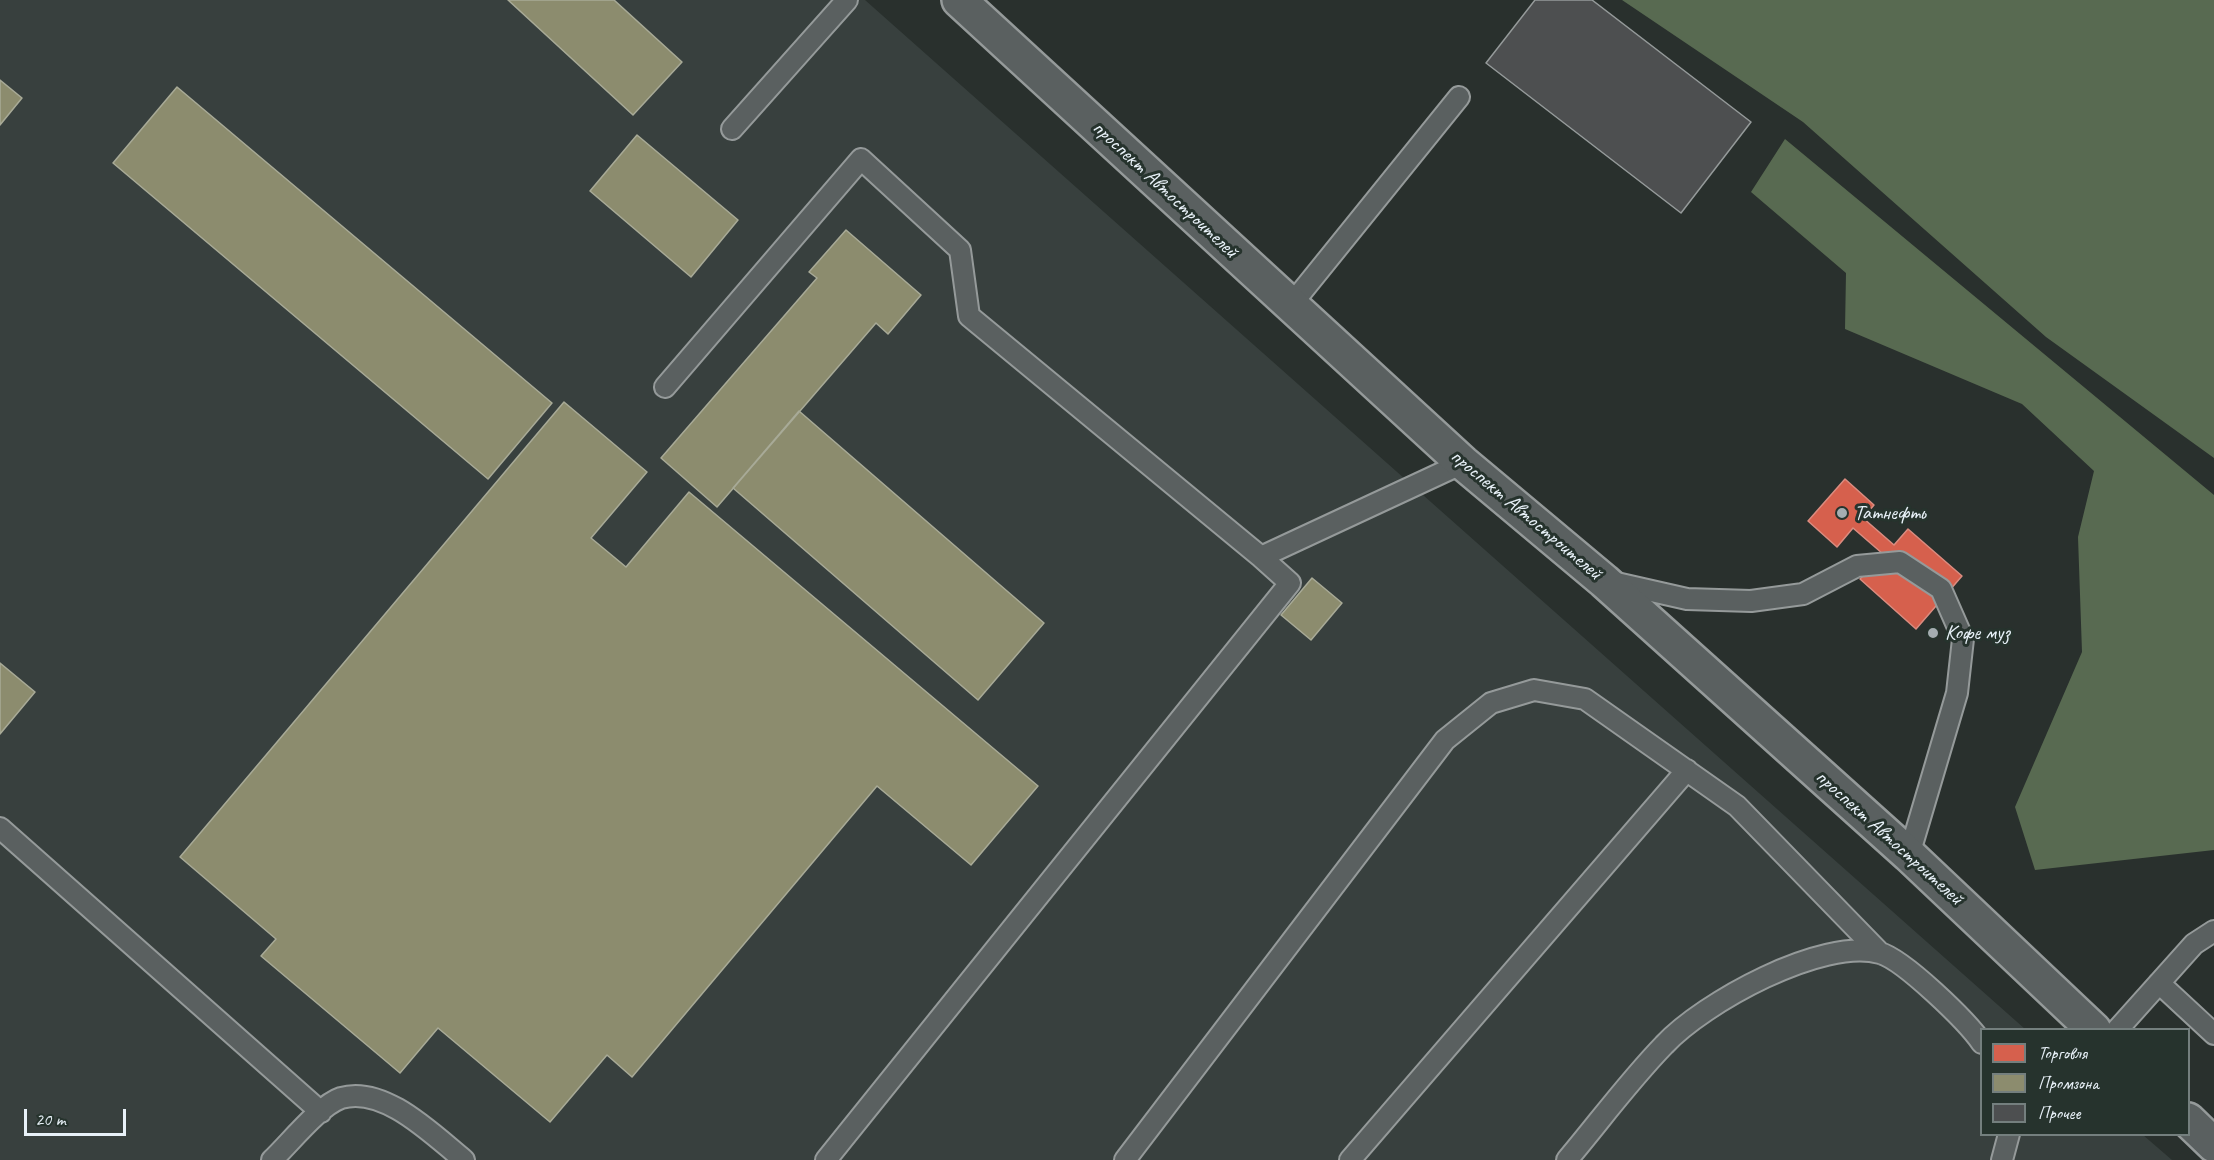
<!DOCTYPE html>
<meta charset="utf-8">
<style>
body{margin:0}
#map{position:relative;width:2214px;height:1160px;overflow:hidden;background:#29302d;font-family:Caveat,sans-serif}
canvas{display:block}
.legend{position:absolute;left:1980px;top:1028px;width:210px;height:108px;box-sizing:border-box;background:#26332d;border:2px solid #747f7e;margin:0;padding:8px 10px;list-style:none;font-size:18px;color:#e8f1f8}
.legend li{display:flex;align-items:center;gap:12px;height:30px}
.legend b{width:30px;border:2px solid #747f7e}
.scale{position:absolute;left:24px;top:1109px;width:102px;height:27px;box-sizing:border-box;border:3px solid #e8f1f8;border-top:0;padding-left:8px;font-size:18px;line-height:21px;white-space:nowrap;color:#e8f1f8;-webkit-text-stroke:4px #26332d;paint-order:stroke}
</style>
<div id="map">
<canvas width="2214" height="1160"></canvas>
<ul class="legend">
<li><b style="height:16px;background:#d6604d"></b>Торговля</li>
<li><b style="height:16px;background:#8c8c6e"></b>Промзона</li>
<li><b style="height:16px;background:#4d4f50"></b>Прочее</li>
</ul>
<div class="scale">20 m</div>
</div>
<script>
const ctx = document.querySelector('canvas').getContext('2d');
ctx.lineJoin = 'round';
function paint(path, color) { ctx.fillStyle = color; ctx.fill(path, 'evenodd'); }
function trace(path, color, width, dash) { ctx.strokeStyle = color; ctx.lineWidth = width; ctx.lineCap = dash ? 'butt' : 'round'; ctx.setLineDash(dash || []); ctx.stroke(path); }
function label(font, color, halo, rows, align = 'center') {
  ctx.font = font + ' Caveat,sans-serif'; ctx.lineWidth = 6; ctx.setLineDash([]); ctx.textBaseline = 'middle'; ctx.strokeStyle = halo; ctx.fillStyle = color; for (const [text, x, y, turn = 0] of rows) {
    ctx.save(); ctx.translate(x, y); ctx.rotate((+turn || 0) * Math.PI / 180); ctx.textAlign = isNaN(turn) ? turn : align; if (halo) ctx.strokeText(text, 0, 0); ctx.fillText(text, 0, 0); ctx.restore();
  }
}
paint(new Path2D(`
 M0,0h865l1160,1029 -43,1v104l161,1 29,25h-2172z`), '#38403e');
paint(new Path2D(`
 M1622,0h592v458l-168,-121 -243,-215z
 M1785,139l429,356v355l-179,20 -20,-63 67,-155 -4,-115 16,-66 -72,-67 -177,-75 1,-56 -95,-81z`), '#586a51');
const shops = new Path2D(`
 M1845,479l29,26 -11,13 31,27 14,-16 54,47 -46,53 -56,-50 23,-25 -30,-26 -16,19 -29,-26z`);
paint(shops, '#d6604d');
trace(shops, '#db8c80', 1.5);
const industry = new Path2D(`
 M508,0h106l68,62 -49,53z
 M0,80l22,18 -22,27z
 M177,87l375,316 -64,76 -375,-316z
 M637,135l101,85 -47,57 -101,-86z
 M846,230l75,65 -33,39 -12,-11 -159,184 -56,-49 156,-180 -8,-6z
 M564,402l83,70 -56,66 35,29 63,-75 349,294 -67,79 -94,-79 -245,291 -25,-22 -57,67 -112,-94 -38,45 -139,-117 15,-17 -96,-82z
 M799,411l245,212 -66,77 -245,-212z
 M1312,578l30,25 -31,37 -30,-25z
 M0,663l35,29 -35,42z`);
paint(industry, '#8c8c6e');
trace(industry, '#a8aa97', 1.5);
const building = new Path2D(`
 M1535,0h57l159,122 -70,91 -195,-150z`);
paint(building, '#4d4f50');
trace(building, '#959a9a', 1.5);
const service = new Path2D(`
 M732,129l115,-129
 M1291,305l168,-208
 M665,387l196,-228 99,91 9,66 292,241 202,-94
 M1612,582l75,17 64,2 52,-7 54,-28 43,-4 41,27 22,50 -6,54 -48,162
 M0,828l321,284
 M2159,983l55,51
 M2117,1030l77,-86 20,-13
 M272,1160c17,-16 48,-55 69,-62 43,-13 92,37 123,62
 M826,1160l464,-577 -29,-26
 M1125,1160l320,-420 46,-37 43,-13 51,9 152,107 143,147
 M1350,1160l337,-390
 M1567,1160c32,-38 62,-79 97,-115 39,-42 158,-108 216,-92 24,7 87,68 102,90
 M2002,1160l7,-26`);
const secondary = new Path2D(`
 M959,0l504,463 141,118 305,274 185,175
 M2188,1120l26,25`);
trace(service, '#959a9a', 24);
trace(secondary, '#959a9a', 38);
trace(service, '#5a6060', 20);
trace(secondary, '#5a6060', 33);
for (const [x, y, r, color] of [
 [1842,513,6,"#a5adb1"],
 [1933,633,6,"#a5adb1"]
]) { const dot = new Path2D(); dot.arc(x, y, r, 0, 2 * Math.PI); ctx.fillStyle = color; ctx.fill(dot); trace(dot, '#26332d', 2); }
label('21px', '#e8f1f8', '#26332d', [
 ["проспект Автостроителей",1165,190,43],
 ["проспект Автостроителей",1526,515,40],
 ["проспект Автостроителей",1889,838,42]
]);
label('21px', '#e8f1f8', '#26332d', [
 ["Татнефть",1854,513],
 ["Кофе муз",1945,633]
], 'left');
</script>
